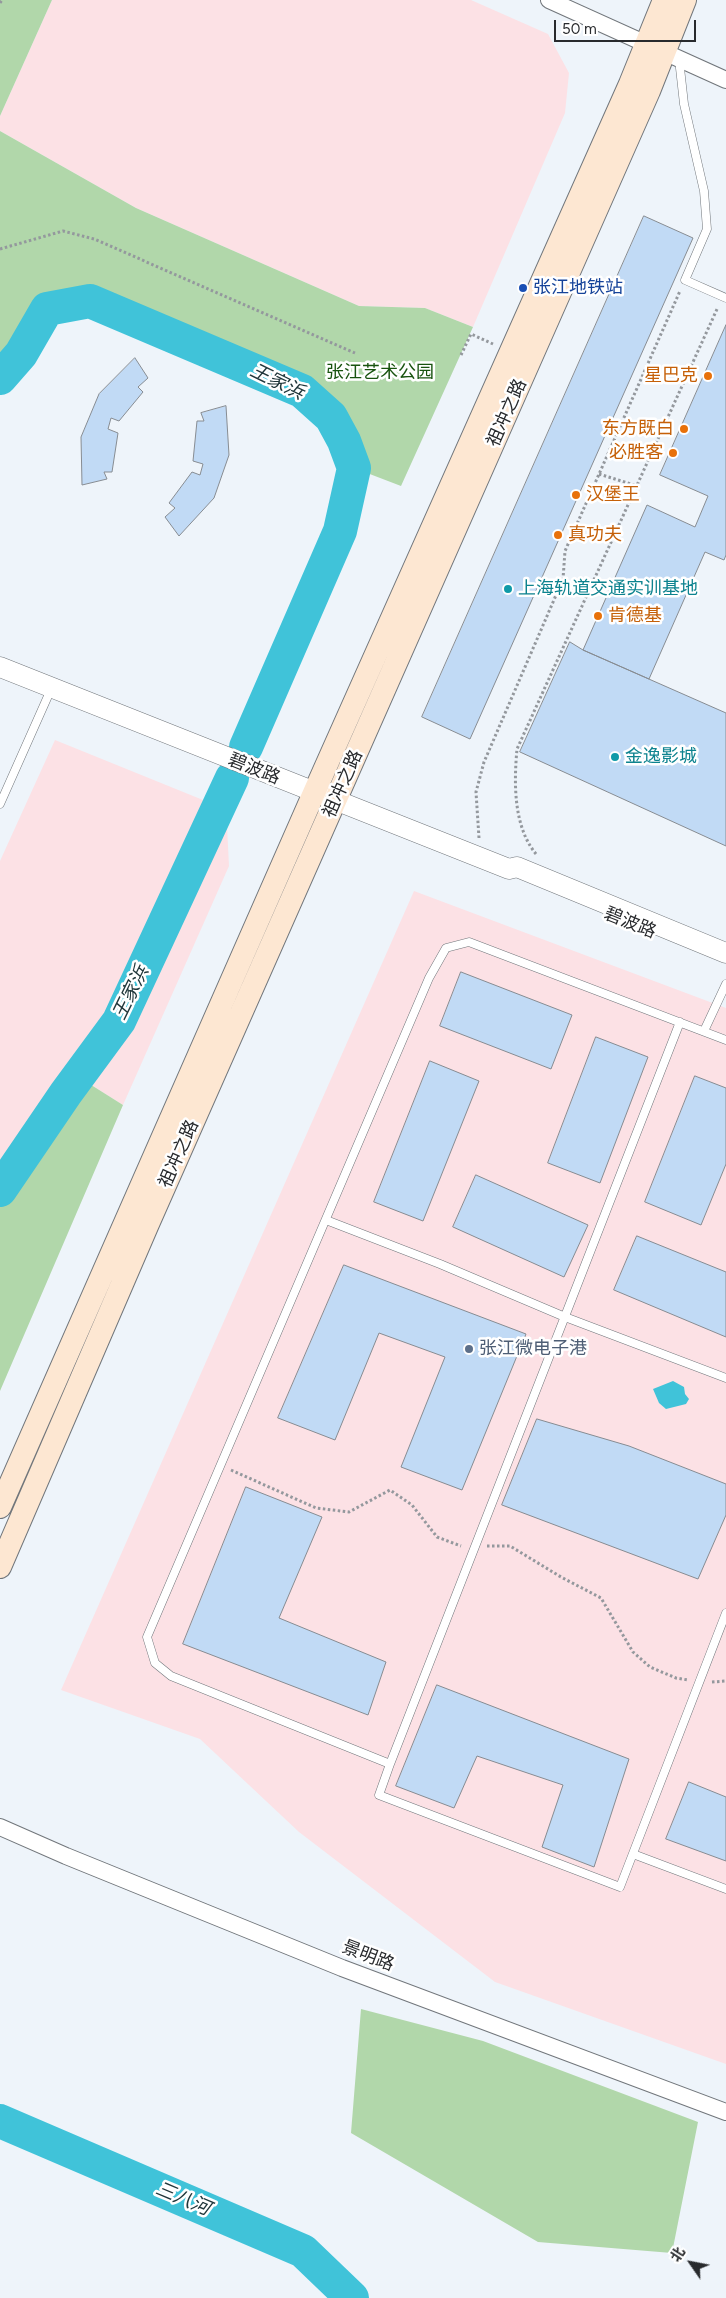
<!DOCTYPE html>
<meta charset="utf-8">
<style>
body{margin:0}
#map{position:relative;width:726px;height:2298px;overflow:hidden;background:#eef4fa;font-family:Figtree,"Noto Sans SC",sans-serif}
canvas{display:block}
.north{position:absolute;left:666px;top:2238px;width:50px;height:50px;-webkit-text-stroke:4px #fff;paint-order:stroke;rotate:303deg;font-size:14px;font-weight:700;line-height:20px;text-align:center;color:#282a2d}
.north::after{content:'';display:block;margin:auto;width:18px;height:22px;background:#282a2d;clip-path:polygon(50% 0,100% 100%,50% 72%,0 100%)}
.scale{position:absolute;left:554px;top:20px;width:142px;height:22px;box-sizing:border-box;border:2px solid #282a2d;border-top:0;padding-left:6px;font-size:15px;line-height:18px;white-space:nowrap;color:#282a2d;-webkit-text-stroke:4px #fff;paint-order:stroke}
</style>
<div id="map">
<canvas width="726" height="2298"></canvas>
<div class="north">北</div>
<div class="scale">50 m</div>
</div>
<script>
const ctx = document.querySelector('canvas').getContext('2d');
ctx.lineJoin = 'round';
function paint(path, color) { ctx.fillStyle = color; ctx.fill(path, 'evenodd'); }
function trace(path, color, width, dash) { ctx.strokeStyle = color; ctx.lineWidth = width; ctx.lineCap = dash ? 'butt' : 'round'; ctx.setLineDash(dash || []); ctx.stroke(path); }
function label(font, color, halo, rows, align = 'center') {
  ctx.font = font + ' Figtree,"Noto Sans SC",sans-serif'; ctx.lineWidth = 5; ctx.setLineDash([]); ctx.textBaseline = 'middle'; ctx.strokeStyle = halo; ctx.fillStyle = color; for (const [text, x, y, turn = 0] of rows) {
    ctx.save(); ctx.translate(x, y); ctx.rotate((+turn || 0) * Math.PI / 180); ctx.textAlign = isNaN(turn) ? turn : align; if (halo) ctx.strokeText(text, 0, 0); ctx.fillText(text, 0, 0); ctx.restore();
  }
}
paint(new Path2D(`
 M52,0h419l77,34 21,39 -4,40 -92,214 -48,-19 -66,-2 -223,-98 -136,-77v-15z
 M55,740l148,60 24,26 2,40 -106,239 -54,-34 -69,102v-312z
 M414,891l312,117v1056l-231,-82 -196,-150 -99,-93 -139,-49z`), '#fce1e5');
paint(new Path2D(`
 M0,0h52l-52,116z
 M0,131l136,77 223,98 66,2 48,19 -72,159 -47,-18 -10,-27 -13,-24 -29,-26 -212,-90 -43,8 -26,45 -21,24z
 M69,1071l54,34 -123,286v-218z
 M361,2009l122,32 215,81 -26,131 -134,-11 -187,-109z`), '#b1d7aa');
paint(new Path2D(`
 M673,1381l11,6 1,7 4,5 -3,5 -20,5 -7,-6 -6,-14z`), '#40c3d9');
trace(new Path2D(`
 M0,378l21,-24 26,-45 43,-8 212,90 29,26 13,24 10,27 -14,63 -94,216
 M0,1190l66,-97 53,-72 113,-243
 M0,2121l303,130 49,47`), '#40c3d9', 34);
const building = new Path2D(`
 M644,216l49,22 -223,501 -48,-22z
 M726,325v230l-2,5 -19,-8 -56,127 -66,-29 64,-145 48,22 13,-31 -48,-21z
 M135,358l13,20 -10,9 5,5 -24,29 -8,-3 -3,11 10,4 -6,39h-8l3,7 -25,6 -1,-48 18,-43z
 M226,406l3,49 -15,43 -35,38 -14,-19 10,-9 -6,-5 23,-31 8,3 3,-11 -10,-3 4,-40h7l-3,-8z
 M570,642l13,8 143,63v133l-206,-94z
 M461,972l111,43 -21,54 -111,-43z
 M596,1037l52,20 -48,126 -52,-20z
 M430,1061l49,20 -56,140 -49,-19z
 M695,1076l31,12v76l-25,61 -56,-23z
 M476,1175l112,50 -24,52 -111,-50z
 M637,1236l89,36v65l-112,-47z
 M344,1265l182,69 -64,156 -61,-23 44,-110 -66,-24 -44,107 -57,-22z
 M537,1419l92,27 97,38v31l-28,64 -196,-74z
 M246,1487l76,30 -43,101 107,44 -18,53 -185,-71z
 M437,1685l192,74 -35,108 -52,-20 21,-62 -86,-29 -23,52 -58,-22z
 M689,1782l37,15v64l-60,-22z`);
paint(building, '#c1daf5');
trace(building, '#878c92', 1);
const service = new Path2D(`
 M679,59l5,45 20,87 3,38 -22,51 41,18
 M0,804l52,-117
 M680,1022l-290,742 -219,-88 -16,-13 -8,-26 282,-659 17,-30 23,-6 257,98
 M704,1031l22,-47
 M326,1220l114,44 125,53 161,61
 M390,1764l-11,31 241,92 106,-274
 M633,1854l93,35`);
const minor = new Path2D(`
 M549,0l177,80
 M0,1827l66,29 276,112 384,144`);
const tertiary = new Path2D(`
 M0,667l509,202 8,-2 209,86`);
const secondary = new Path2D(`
 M0,1507l314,-714 316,-709 34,-84
 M0,1567l148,-343 501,-1133 36,-91`);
trace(service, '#71767b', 9);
trace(minor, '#71767b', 18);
trace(tertiary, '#71767b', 21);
trace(secondary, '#71767b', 24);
trace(new Path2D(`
 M0,3l2,-3
 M0,249l63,-18 31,8 261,114
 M461,355l10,-21 22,10
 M599,474l38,12
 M479,838l-3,-46 8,-30 79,-183 2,-28 115,-260
 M536,854c-23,-28 -22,-72 -19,-105l201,-442
 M231,1470l85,38 33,4 41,-22 22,15 25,32 24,9
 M487,1546h23l51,31 40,21 32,54 17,15 26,11 12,2
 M712,1682l14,-1`), '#94989d', 3, [2.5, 2.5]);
trace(service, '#fff', 8);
trace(minor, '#fff', 16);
trace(tertiary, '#fff', 20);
trace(secondary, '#fde7d2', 22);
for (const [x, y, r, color] of [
 [523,288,5,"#1a4fb4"],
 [708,376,5,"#e8710a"],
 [684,429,5,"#e8710a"],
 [673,453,5,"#e8710a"],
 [576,495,5,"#e8710a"],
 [558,535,5,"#e8710a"],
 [508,589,5,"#0f9aa8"],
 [598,616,5,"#e8710a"],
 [615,757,5,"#0f9aa8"],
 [469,1349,5,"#5c6f8a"]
]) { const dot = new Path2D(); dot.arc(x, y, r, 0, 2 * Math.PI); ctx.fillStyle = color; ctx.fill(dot); trace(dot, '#fff', 2); }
label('18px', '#164399', '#fff', [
 ["张江地铁站",533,288]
], 'left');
label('18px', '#18530f', '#fff', [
 ["张江艺术公园",380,373]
]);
label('18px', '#c56008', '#fff', [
 ["星巴克",698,376],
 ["东方既白",674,429],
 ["必胜客",663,453],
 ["汉堡王",586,495,"left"],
 ["真功夫",568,535,"left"],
 ["肯德基",608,616,"left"]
], 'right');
label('18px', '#282a2d', '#fff', [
 ["祖冲之路",507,413,-66],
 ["碧波路",254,769,22],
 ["祖冲之路",343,784,-66],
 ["碧波路",630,923,22],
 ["祖冲之路",179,1154,-66],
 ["景明路",368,1956,21]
]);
label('18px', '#0d838f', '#fff', [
 ["上海轨道交通实训基地",518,589],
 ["金逸影城",625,757]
], 'left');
label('18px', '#4e5e75', '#fff', [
 ["张江微电子港",479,1349]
], 'left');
label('italic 19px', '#21373b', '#fff', [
 ["王家浜",277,382,26],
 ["王家浜",131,993,-64],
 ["三八河",183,2199,23]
]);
</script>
